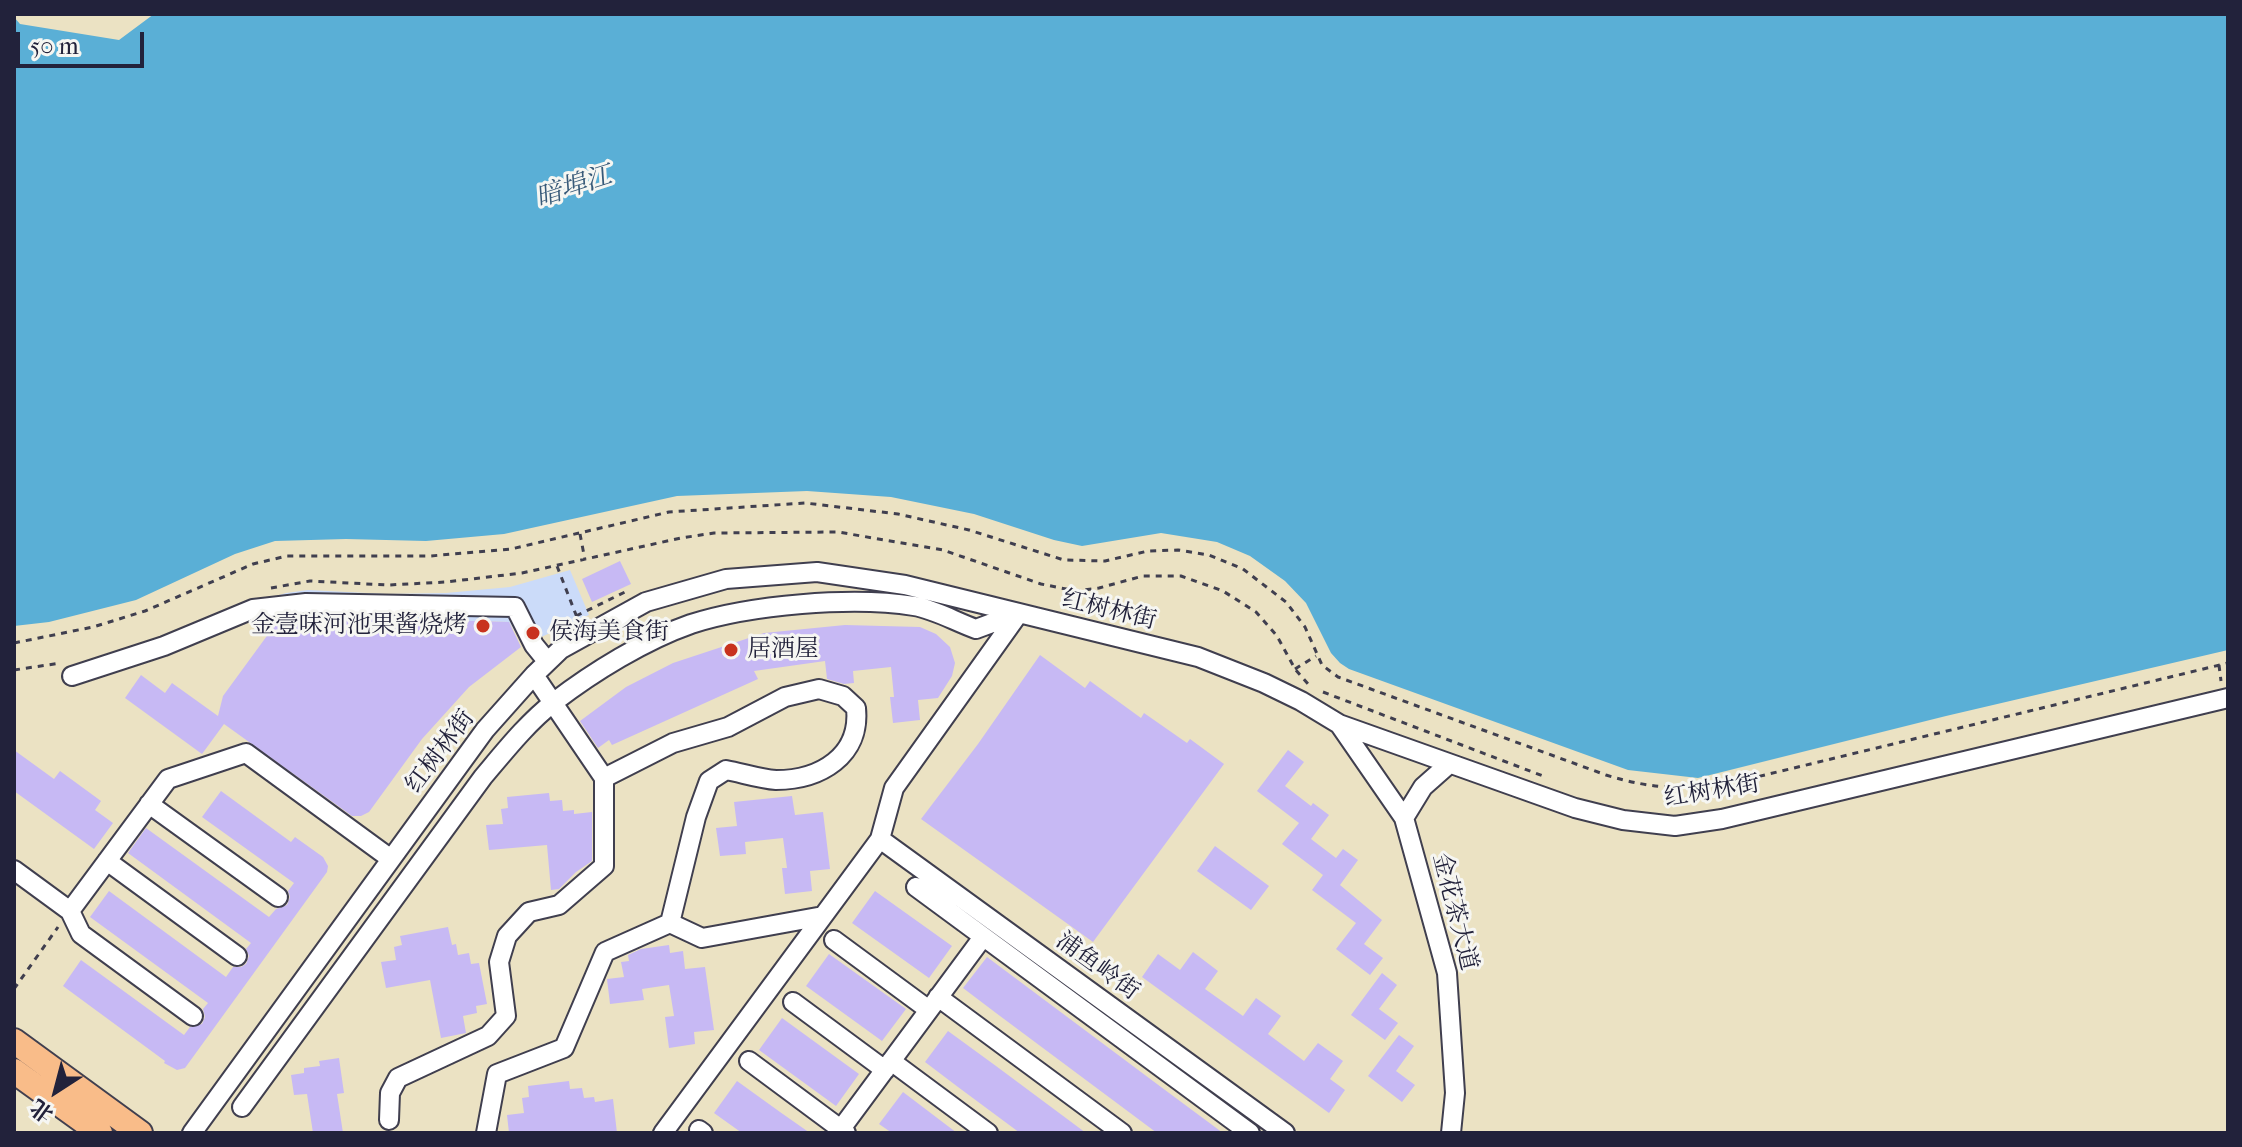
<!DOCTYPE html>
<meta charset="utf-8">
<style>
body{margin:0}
#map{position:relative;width:2242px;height:1147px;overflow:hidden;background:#ebe2c3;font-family:"IM FELL French Canon","Noto Serif SC",serif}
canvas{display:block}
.frame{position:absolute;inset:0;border:16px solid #22223b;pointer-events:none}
.north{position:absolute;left:16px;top:1051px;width:80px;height:80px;-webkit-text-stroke:6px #f6f6f2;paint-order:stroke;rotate:216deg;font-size:22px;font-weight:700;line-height:32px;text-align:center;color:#22223b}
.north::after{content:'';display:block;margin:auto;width:28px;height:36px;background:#22223b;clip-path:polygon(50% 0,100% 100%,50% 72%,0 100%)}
.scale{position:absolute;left:16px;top:32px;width:128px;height:36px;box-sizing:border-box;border:4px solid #22223b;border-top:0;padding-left:10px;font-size:24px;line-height:28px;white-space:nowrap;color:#22223b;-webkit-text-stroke:6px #f6f6f2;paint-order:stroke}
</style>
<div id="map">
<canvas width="2242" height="1147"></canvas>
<div class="frame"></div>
<div class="north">北</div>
<div class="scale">50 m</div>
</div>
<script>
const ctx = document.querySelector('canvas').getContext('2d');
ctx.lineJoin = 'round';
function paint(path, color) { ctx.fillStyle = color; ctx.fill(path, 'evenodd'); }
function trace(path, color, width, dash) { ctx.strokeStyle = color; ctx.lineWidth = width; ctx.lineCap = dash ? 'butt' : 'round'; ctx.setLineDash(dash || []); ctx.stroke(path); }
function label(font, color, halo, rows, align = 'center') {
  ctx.font = font + ' "IM FELL French Canon","Noto Serif SC",serif'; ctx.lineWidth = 6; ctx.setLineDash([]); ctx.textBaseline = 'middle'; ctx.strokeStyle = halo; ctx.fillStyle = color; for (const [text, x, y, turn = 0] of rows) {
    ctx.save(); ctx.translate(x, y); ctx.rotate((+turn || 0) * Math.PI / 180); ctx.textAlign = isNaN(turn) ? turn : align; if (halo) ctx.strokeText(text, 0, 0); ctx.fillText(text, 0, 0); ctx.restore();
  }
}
paint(new Path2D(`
 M570,570l19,45 -65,30 -15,-23 -253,-7 -2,-12 32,-10 22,-3 78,4 60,-1 64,-6z`), '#cbdbf9');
paint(new Path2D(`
 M154,14h2074v636l-282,66 -248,62 -70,-8 -279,-101 -9,-6 -9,-10 -25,-50 -21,-22 -35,-25 -33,-14 -56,-9 -79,13 -28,-6 -80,-26 -83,-17 -84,-6 -130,5 -173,38 -78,7 -80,-2 -71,2 -40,13 -99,46 -87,22 -35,4v-609l6,7 99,16z`), '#5aafd6');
paint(new Path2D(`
 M620,561l11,23 -39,18 -10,-23z
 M295,616l214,6 12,25 -52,40 -47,52 -53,73 -8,4h-9l-128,-92 -22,30 -77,-56 16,-23 24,18 7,-10 46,33 5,-20 57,-78z
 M845,625l75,2 16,7 14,13 5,16 -3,13 -14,22 -20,2 2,20 -27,3 -3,-26h4l-3,-30 -38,4 1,12 -10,1 -17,-5 -2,-18 -71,10 4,8 -146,66 -3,-5 -11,8 -18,-27 46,-34 47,-24 91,-30z
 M1040,655l45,33 5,-7 51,37 3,-5 43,30 3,-4 34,25 -131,178 -172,-123 57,-75z
 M14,750l40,29 6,-8 41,30 -6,9 18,13 -19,26 -80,-58z
 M1288,750l16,12 -19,24 26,20 2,-3 16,12 -18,24 25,19 7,-9 15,11 -18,25 42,35 -18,24 19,14 -13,17 -34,-26 20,-26 -44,-33 11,-15 -41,-31 17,-21 -42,-32z
 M221,791l70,51 4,-5 28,20 5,9 -1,6 -142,196 -8,2 -13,-7 1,-2 -102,-75 18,-26 103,75 6,-8 12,-3 3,-7 -2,-8 5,-6 -118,-86 19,-26 117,86 7,-10h8l5,-3 3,-8 -3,-7 5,-6 -123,-90 18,-25 123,89 7,-8 11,-4 3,-8 -2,-6 6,-8 -92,-66z
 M549,793l1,8 12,-1 1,11 11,-1v4l18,-2v49l-16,11 -17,17 -8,1 -4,-45 -58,5 -3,-25 17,-1 -2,-15 7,-1 -1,-11z
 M792,796l3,19 28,-3 7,57 -20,2 2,20 -27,3 -3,-26h5l-4,-30 -38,4 1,12 -26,2 -4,-28 21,-2 -3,-24z
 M1215,846l54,40 -18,24 -54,-39z
 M875,891l77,55 -23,32 -77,-55z
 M448,927l4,18 4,-1 2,11 11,-2 2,11 8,-1 8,41 -11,2 1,7 -14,3 3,17 -25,5 -11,-58 -44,8 -5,-26 15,-2 -2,-13 8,-2 -2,-9z
 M669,945l1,8 13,-2 2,18 20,-2 9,63 -20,2 1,12 -26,4 -4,-31 9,-1 -5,-31 -27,4 2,11 -34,4 -3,-25 17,-2 -3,-15 8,-1 -1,-6 13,-6z
 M1193,952l25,19 -13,18 38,27 13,-18 25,18 -13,18 36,27 14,-18 25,18 -13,18 15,11 -16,23 -187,-136 16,-23 22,16z
 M829,954l77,55 -24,32 -76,-55z
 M987,957l174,130 62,46h-66l-161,-120 -33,-25z
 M1382,973l15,12 -18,24 19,14 -13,17 -34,-25z
 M782,1018l77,56 -23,32 -77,-56z
 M948,1031l48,35 90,67h-66l-62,-46 -33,-25z
 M1399,1035l15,11 -18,25 19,14 -13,17 -34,-26z
 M339,1058l5,35 -7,1 6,39h-30l-6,-39 -13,1 -3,-20 13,-2v-5l16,-2 -1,-5z
 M569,1081l1,8 12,-1 2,10 10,-1 1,5 18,-3 4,34h-108l-2,-18 17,-2 -2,-15 7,-1 -1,-11z
 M737,1081l43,31 30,21h-68l-28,-20z
 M903,1092l54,41h-65l-13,-9z`), '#c7b9f4');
const minor = new Path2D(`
 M72,676l92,-30 89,-37 53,-6 209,4 19,38 13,16
 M1339,724l65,94 43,155 8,120 -4,40
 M149,804l129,93
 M1404,818l19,-31 26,-23
 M880,839l405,294
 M107,861l130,95
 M14,870l56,41 11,23 112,82
 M916,887l334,246
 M70,911l98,-132 78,-26 145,106
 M670,923l32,15 121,-22
 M834,940l95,70
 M938,997l184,136
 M793,1002l92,68
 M749,1061l97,72
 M891,1061l97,72
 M242,1107l241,-330c22,-26 44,-54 71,-75 39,-30 91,-62 137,-78 59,-19 161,-28 223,-18 20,3 42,16 62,23l43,-16
 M389,1120l1,-27 8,-15 90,-42 18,-20 -7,-54 8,-26 22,-24 30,-7 45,-39v-88l-70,-103
 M699,1130l4,3
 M192,1133l293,-403 49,-55 27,-26 85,-47 80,-23 91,-7 88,13 293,72 66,26 37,18 38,23 236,84 48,12 52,6 47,-7 506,-121
 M486,1133l11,-59 67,-26 41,-96 65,-29 26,-106 13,-36 17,-11c16,3 34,9 50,10 44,0 85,-24 80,-72l-13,-12 -24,-7 -34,8 -57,30 -55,16 -69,35
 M663,1133l217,-294 14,-51 125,-175
 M838,1133l145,-196`);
const major = new Path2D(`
 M14,1041l126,92
 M14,1071l86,62`);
trace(minor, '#403f4f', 22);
trace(major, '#403f4f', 28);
trace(new Path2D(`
 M580,534l5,26
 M557,566l21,54
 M271,588l39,-7 78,4 58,-3 76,-9 159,-35 33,-5 124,-1 105,18 98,34 35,7 23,-3 44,-12h38l42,15 33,21 21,24 18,33 14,16
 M576,616l51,-25
 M14,643l79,-16 52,-16 108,-47 34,-8h143l81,-7 158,-37 136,-9 93,11 71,16 95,30 41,1 43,-10 30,-1 31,5 34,14 43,33 19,25 17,38 16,12 268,98c49,15 84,16 134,6l488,-118
 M2219,665l2,16
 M1295,669l21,-13
 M14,670l47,-7
 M1323,692l220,84
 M14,989l44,-62`), '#403f4f', 3, [6, 6]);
trace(minor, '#fff', 18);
trace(major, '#f9bc89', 24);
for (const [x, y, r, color] of [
 [483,626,8,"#c8321e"],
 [533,633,8,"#c8321e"],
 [731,650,8,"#c8321e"]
]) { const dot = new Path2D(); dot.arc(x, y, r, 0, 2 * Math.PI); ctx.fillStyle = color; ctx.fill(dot); trace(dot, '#f6f6f2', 3); }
label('24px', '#22223b', '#f6f6f2', [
 ["红树林街",1109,611,14],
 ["红树林街",441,752,-53],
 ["红树林街",1712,792,-9],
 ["金花茶大道",1454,912,76],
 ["浦鱼岭街",1097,967,36]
]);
label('24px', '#22223b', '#f6f6f2', [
 ["金壹味河池果酱烧烤",467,626,"right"],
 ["侯海美食街",549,633],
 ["居酒屋",747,650]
], 'left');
label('italic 26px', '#385a79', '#f6f6f2', [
 ["暗埠江",574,188,-18]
]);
</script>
